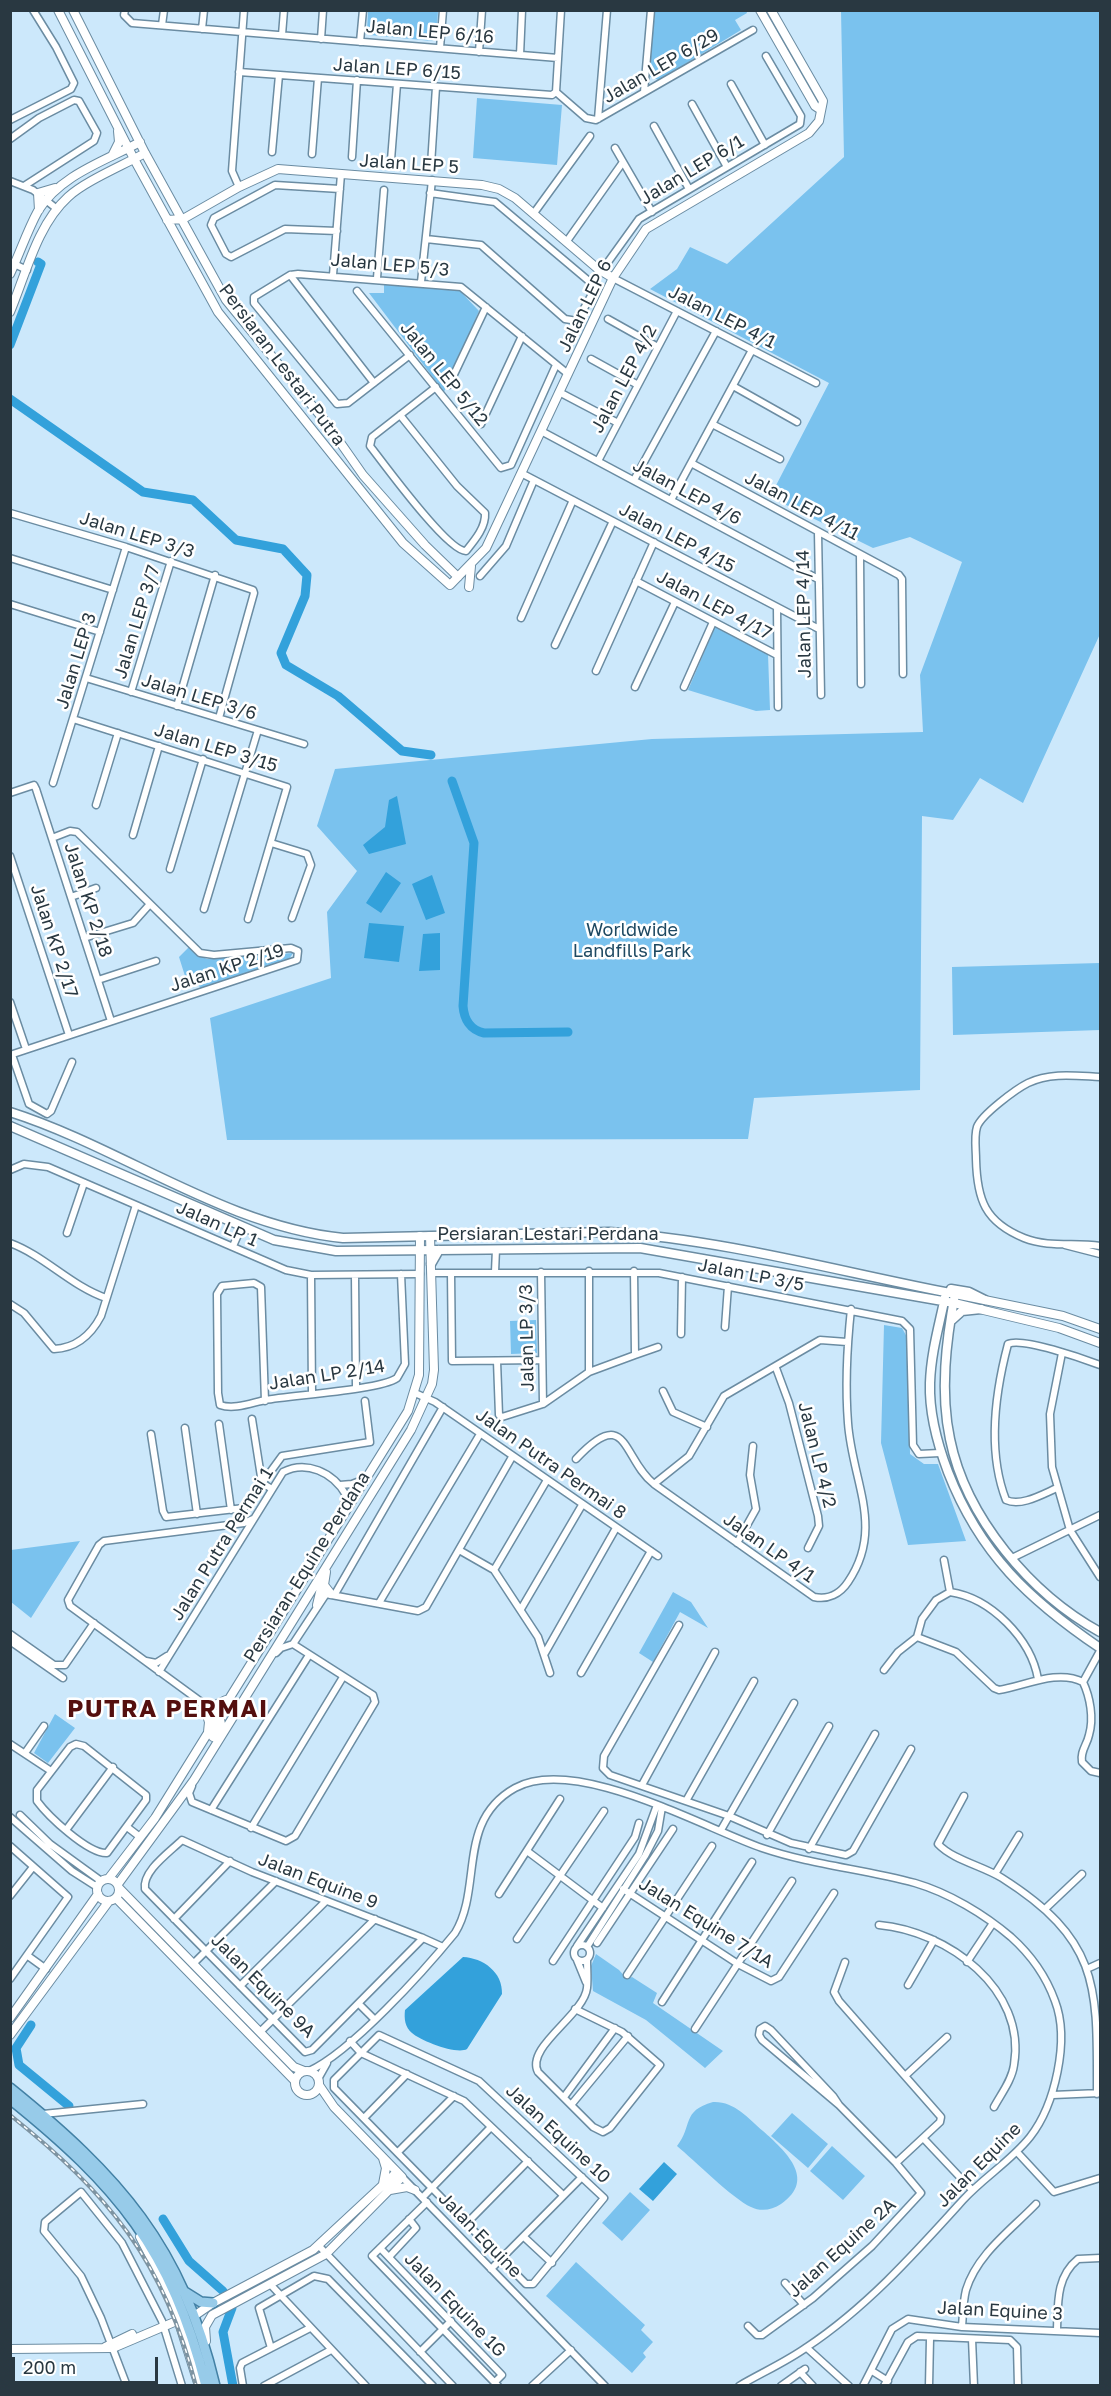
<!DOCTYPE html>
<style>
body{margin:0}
#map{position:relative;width:1111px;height:2396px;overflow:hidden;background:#cce8fb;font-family:"Golos Text",sans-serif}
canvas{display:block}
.frame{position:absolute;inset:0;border:12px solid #293841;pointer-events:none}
.scale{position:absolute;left:12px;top:2357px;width:146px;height:27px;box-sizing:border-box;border:3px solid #293841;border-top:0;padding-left:8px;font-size:18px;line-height:21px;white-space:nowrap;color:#293841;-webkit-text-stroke:4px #fff;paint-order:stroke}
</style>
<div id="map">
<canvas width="1111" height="2396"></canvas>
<div class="frame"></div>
<div class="scale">200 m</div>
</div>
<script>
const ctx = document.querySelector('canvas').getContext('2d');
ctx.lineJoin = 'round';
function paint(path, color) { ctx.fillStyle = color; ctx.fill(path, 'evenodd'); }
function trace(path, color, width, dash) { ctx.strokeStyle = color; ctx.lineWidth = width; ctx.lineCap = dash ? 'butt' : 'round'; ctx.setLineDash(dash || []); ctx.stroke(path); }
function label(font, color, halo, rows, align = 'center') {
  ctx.font = font + ' "Golos Text",sans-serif'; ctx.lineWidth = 5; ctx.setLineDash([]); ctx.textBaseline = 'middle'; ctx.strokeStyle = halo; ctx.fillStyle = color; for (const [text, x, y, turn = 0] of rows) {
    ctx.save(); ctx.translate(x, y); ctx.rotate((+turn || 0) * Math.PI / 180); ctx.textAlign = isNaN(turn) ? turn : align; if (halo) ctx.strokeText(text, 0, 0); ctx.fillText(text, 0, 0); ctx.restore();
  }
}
paint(new Path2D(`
 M368,11h70l-2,28 -4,2 -62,-6 -3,-4z
 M655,11l91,-1 1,3 -12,7 6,10 -82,50 -9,-3 -1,-3z
 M841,11h259v623l-77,169 -43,-25 -27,42 -31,-4 -2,274 -166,8 -6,41 -521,1 -17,-122 121,-40 -4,-66 30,-41 -40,-45 18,-57 317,-30 271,-7 -3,-57 42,-113 -52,-25 -37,11 -103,-51 59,-114 -179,-94 27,-20 13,-22 37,17 117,-107z
 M477,98l85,7 -5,60 -84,-7z
 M384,283l75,7 20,21 -35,81 -75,-99h15z
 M715,627l53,27 2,56 -14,1 -68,-21z
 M189,947l9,8 9,4 86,-6 -5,8 -88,27 -5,-15 -10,3 -6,-19z
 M1100,963v67l-147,5 -1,-68z
 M536,1320l1,33 -26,1 -1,-33z
 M884,1325l18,3 6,11 2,115 14,10h14l28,77 -58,4 -27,-102z
 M80,1541l-49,77 -20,-16v-52z
 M673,1592l18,10 17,26 -28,-16 -27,50 -14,-9z
 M55,1714l20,14 -27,35 -14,-10z
 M596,1954l23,16 8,9 5,-2 25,16 -4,10 70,48 -18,17 -59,-48 -53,-29 -2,-25z
 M713,2102c21,-1 35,16 50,29 21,19 55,48 18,73 -9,6 -20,8 -30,3 -18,-8 -57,-47 -74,-61 16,-20 4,-35 36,-44z
 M792,2113l36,31 -20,24 -37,-32z
 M832,2146l33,30 -22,24 -33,-29z
 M630,2192l20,18 -28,31 -20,-18z
 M576,2262l69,63 -4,5 12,12 -10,11 3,4 -14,16 -86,-77z`), '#7ac2ee');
paint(new Path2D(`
 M397,796l9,48 -37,10 -6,-9 22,-18 4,-27z
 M386,872l15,11 -20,30 -15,-10z
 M432,875l13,38 -19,7 -14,-36z
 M369,923l35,3 -5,36 -35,-4z
 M440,933v37l-21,1 4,-37z
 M463,1957c20,1 40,15 39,37l-35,55c-10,6 -46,-8 -55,-16 -7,-6 -8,-14 -7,-23z
 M664,2162l13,12 -24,27 -14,-12z`), '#33a1db');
trace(new Path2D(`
 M10,345l31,-81 -3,-2
 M10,399l133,93 50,8 43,40 47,9 24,26 -2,21 -24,57 5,12 52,31 64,55 29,4
 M452,781l22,62 -11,163c1,13 7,24 21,27l84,-1
 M31,2025l-15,23 3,17 50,41
 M163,2219l26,42 34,30
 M232,2308l-9,24 10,54`), '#33a1db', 9);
const minor = new Path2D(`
 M125,10l-1,5 8,8 426,35
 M162,25l2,-15
 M202,29l2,-19
 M282,35l2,-25
 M321,39l2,-29
 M360,42l3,-32
 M440,48l3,-38
 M479,52l3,-42
 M520,55l2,-45
 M239,72l313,23 4,-3 5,-82
 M731,84l34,61
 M556,92l30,26 10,2 157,-90
 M644,92l7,-82
 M692,104l35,63
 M598,119l9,-109
 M10,120l61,-31 3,-6 -18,-36 -23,-37
 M654,126l35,63
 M10,139l29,-21 35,-18 5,1 18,32 -3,8 -70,45
 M615,148l37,64
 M272,152l7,-77
 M312,154l6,-76
 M352,157l5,-77
 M391,160l6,-76
 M431,165l5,-78
 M10,181l23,9 24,19
 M239,187l-7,-16 12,-161
 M534,213l56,-77
 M337,231l-52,-2 -54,28 -5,-3 -15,-29 3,-7 61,-33 65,4
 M426,239l55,6 84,74 12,2 15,-27 1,-8 -3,-4 -95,-80 -65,-9
 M567,241l56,-79
 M10,262l17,8
 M608,262l31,-43 161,-95 1,-8 -35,-60
 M290,275l84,108
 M333,275l8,-101
 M377,278l7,-88
 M613,278l203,105
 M421,282l11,-102
 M357,291l144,177 10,-3 45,-100
 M608,319l50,28
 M410,355l-62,48 -11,1 -83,-101v-6l36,-22 8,-1 163,13 107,87
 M591,359l47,26
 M449,385l37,-78
 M733,386l64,36
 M559,392l59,31
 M400,415l57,71 28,27c1,14 -10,27 -19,38 -18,1 -82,-87 -96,-105l2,-9 64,-50
 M481,424l41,-88
 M712,424l68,35
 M541,431l277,148
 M598,461l79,-150
 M691,463l208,112 3,4 1,95
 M521,473l298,156
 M634,480l82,-149
 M671,500l81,-150
 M10,513l116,34 127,43 1,3 -35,125
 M818,532l3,163
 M860,554l1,130
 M10,558l103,32
 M480,576l26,-30 28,-66
 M636,581l141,74
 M10,604l90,28
 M777,607l1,100
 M521,618l52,-118
 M555,645l58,-124
 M596,671l58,-129
 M86,678l218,66
 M635,687l40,-85
 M684,687l29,-65
 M131,692l40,-131
 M177,706l38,-131
 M73,719l214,68 -39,132
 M53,783l73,-236
 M10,793l24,-8 2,4 75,232
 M96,805l22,-72
 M133,835l26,-89
 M271,843l36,11 4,11 -19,53
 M10,856l59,179
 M170,869l33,-110
 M71,897l25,-9
 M204,909l54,-179
 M84,938l49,-15 17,-19
 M98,980l58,-19
 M10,1002l16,47
 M10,1055l287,-95 1,-9 -7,-3 -77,7 -14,-2 -123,-121 -7,-1 -18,7
 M12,1055l17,49 18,10 4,-3 21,-49
 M1100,1077c-23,-1 -49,-5 -72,6 -12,6 -47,32 -51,44 -3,9 -1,23 -1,32 1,41 9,63 48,79 25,10 51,4 76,8
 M10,1170l14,-6 24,3 238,103 25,5 109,-1
 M67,1233l17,-50
 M10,1243c35,13 61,43 96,55
 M1065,1245l35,9
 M233,1246l9,-20
 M589,1271v101
 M495,1272l1,-23
 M541,1272l2,132
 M431,1273h228l243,48 8,8 3,116 6,9 21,-1
 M451,1273l1,88 90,-1
 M311,1275l1,118
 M355,1275l1,112
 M10,1304l14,9 30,36c23,-1 37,-14 47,-33l35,-111
 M725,1327l3,-41
 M681,1334l1,-57
 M1062,1353l-12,61 2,53 18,63 30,47
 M635,1355l23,-8
 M497,1361l2,54 3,2 41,-13 46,-32 46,-17 -1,-84
 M776,1368l13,35 29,113 1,10 -11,22
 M663,1391l10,21 34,15
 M415,1393l20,9 223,154
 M265,1401l-4,-114 -7,-4 -32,3 -5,8 1,99 2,12c14,5 31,-2 45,-5 28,-5 115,-10 132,-22l8,-14 -4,-90
 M252,1419l10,64 10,6
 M219,1424l12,86
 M185,1428l12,86
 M151,1434l12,77 3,6 78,-9 38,-52 88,-14 -5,-41
 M576,1459c52,-56 46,0 78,25l160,113c14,3 26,-3 34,-15 37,-54 4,-101 0,-159 -3,-38 -1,-76 3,-114
 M654,1484l35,-28 35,-60 96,-56 27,2
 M340,1485l12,-1 13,-5
 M1057,1488c-14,6 -36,19 -51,12 -19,-49 -11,-107 2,-156 14,-7 76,15 92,21
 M737,1543l19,-34 -6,-34 3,-29
 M459,1550l35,20 44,67 12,36
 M1012,1558l88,-43
 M944,1560l6,32c41,6 81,47 88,87
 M494,1570l53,-90
 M335,1594l108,-187
 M379,1603l101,-169
 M521,1609l61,-104
 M679,1625l-75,131 -1,12 7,7 119,41 62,27 55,12 7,-4 58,-102
 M10,1634l44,31h11l29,-42
 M917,1637l39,15 38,36 5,2c26,-4 58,-21 84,-8 7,15 11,36 6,53 -2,10 -9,16 -7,27l9,9 9,2
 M10,1641l53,37
 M276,1653l5,-5 12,-4 33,-50 92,17 8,-4 86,-150
 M545,1653l71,-125
 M146,1661l10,2 11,-7
 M884,1670l14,-18 19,-15 5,-18 14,-19 14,-8
 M159,1672l124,-200c23,-12 50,0 63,23l-4,18
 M581,1673l70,-122
 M1083,1682l17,-31
 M219,1715l-149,-109 -2,-6 31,-55 5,-4 140,-18 9,-4
 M10,1744l41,27
 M76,1744l8,2 62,49v5l-39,53c-19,1 -59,-37 -70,-52v-11l33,-43z
 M25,1753l19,-27
 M642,1785l73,-133
 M192,1786l-3,7 3,9 94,39 9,-5 80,-134 -2,-7 -80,-51
 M964,1796l-26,48c15,16 45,22 64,34 99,63 95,109 95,216
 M686,1801l68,-120
 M211,1810l98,-155
 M20,1815l30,29 51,37
 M10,1817l62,54 25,16
 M127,1827l13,10
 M251,1828l92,-151
 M66,1830l47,-63
 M721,1830l73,-127
 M767,1835l62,-109
 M10,1846l58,51 -58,82
 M809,1849l66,-115
 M527,1851l76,57
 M995,1874l24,-39
 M623,1889l115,75 33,17 8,-4 55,-84
 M499,1894l61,-95
 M10,1896l23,-29
 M1045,1909l37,-35
 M174,1919l56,-58
 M879,1925c68,6 148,64 135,140 -2,15 -13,29 -20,42
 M423,1938l-111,112 -7,2 -160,-163c-3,-18 25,-37 37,-49l70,32 171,66 20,9
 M517,1939l87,-128
 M597,1943l76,-114
 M574 1953a8 8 0 1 1 16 0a8 8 0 1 1-16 0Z
 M577,1946l62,-92 18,-49
 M587,1947l58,-91 13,-25 4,-24
 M28,1956l18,13
 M577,1960l9,22
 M553,1961l82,-124 4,-14
 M845,1962l-11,30 5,9 102,116 -1,5 -44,41
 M967,1962l26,-39
 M193,1964l83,-83
 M1089,1968l11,-5
 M627,1975l85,-129
 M908,1985l26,-45
 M240,1986l86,-85
 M662,2002l90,-140
 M359,2004l15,15
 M575,2009l47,23 38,33 -50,63 -7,4 -10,-5 -55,-55c-13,-25 46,-57 49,-84 1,-9 0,-19 0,-28
 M695,2029l97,-148
 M260,2032l115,-113
 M379,2035l100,46 125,117 -71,86h-7l-192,-196v-8z
 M350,2041l11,12 103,48 99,94
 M309,2071c42,-19 115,-100 146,-138 28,-46 1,-112 60,-145 60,-33 187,39 247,60 50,17 102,21 153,35 34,10 69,31 96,54 19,17 35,39 44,64 15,39 0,104 -25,136 -19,24 -46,40 -67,63 -48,53 -96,107 -156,147 -21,15 -46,26 -68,39
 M905,2076l42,-39
 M318,2079l9,-16
 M1053,2095l47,-2
 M564,2097l51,-69
 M571,2105l57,-69
 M43,2114l100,-10
 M364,2118l43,-44
 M924,2139l48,51
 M398,2152l56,-56
 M1017,2152l37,40 46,-14
 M402,2177l203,209
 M423,2197l68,-70
 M427,2202l-55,54 126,130
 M467,2223l61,-62
 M524,2237l28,26
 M319,2246l134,140
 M380,2248l122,127 -7,7
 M389,2257l27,-29 -7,-9
 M491,2269l91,-92
 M785,2283l19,22
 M270,2284l96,102
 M748,2326l9,9h5l51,-37 59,-52 49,-53 -25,-30 -57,-58 -77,-65 -3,-5 1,-6 5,-3 6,4 62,66 6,9
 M962,2327c1,-12 1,-25 4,-37 11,-36 45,-60 70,-86
 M1057,2329c1,-26 -1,-52 21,-70l22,-1
 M972,2339l2,47
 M271,2348l-12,-40 55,-32 14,3 105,107
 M807,2348l42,38
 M420,2352l31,-31
 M872,2371l16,10
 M800,2372l13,14
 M127,2386l-26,-68 -20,-42 -37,-45 1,-9 36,-30 41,51 40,78 20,65
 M243,2386l-3,-18 2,-5 68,-35
 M264,2386l67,-36
 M532,2386l39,-36
 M781,2386l24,-17
 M863,2386l29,-57 16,-10 54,8 138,6
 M884,2386l24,-44 9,-6 93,4 7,7 1,39
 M929,2386l1,-47`);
const tertiary = new Path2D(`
 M58,10l76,149 84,153 185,231 47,42 36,-37 127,-270 33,-49 163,-96 10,-12 4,-20 -52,-91
 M73,10l72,143 81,147 102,125 35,50 62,70 33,32
 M760,10l55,96 6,4
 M112,156l7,-14 -1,-11
 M39,210l-1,-17 17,-5
 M167,220l16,-1 56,-32 39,-18 204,16 17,4 16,9 83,71 15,9
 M10,274c10,-21 17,-43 28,-63 22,-36 67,-50 102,-69
 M10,312c16,-38 27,-87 58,-115 17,-16 56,-32 77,-44
 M469,587l2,-21
 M955,1294l108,22 37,13
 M954,1303l105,25 41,15
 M326,1572l-2,13 7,9
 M317,1605l6,-25
 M208,1732l1,-10 -5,-17 9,1 13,-6
 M213,1737l8,-13 -2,-9
 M109,1878l46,-60 253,-407 11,-36 1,-139
 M97 1890a11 11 0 1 1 22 0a11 11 0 1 1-22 0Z
 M118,1884l76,-104 217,-350 21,-46 2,-14 -4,-134
 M119,1888l175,179 10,4
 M116,1898l179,183
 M10,2018l88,-124
 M10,2035l99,-134
 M295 2083a12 12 0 1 1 24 0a12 12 0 1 1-24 0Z
 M383,2184l3,-16 -3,-10
 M390,2190l17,-3 8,3
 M140,2237l31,60 28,89
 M194,2316l19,-13 100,-53 84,-78
 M206,2341l-1,-14 7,-12 114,-61 76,-77 -68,-70 -15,-22
 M105,2347l27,-13
 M10,2349l103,-1 66,-28`);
const secondary = new Path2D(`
 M10,1112c113,36 214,114 333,126l266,-6c118,8 231,40 346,62 -9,47 -15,98 -5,145 16,79 81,155 150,193
 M10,1126l264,114 62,11 304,-3 314,55
 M431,1264l8,-14
 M951,1289l18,3 16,8
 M945,1297c-6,29 -14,56 -15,86 -1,30 7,60 18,89 32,82 81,128 152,176
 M952,1320l10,-9 19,-2`);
const primary = new Path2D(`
 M10,2088c109,88 172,158 205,298
 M10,2099c108,87 161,150 196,287
 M185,2292l16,10 12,1`);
trace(minor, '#6b8ca2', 9);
trace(tertiary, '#6b8ca2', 10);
trace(secondary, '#6b8ca2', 11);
trace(primary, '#4381a5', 12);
trace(minor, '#fff', 6);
trace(tertiary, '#fff', 8);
trace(secondary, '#fff', 8);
trace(primary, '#97cbe9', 9);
const rail = new Path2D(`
 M10,2115c99,79 154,146 186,271`);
trace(rail, '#7e94a2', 4);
trace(rail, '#fff', 1.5, [4.5]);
label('18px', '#293841', '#fff', [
 ["Jalan LEP 6/16",430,32,5],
 ["Jalan LEP 6/29",661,66,-30],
 ["Jalan LEP 6/15",397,69,4],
 ["Jalan LEP 5",409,164,4],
 ["Jalan LEP 6/1",692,170,-31],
 ["Jalan LEP 5/3",390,265,5],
 ["Jalan LEP 6",585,306,-64],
 ["Jalan LEP 4/1",722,317,27],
 ["Persiaran Lestari Putra",282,365,53],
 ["Jalan LEP 5/12",444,374,51],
 ["Jalan LEP 4/2",624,379,-62],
 ["Jalan LEP 4/6",687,492,28],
 ["Jalan LEP 4/11",802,506,28],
 ["Jalan LEP 3/3",137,535,17],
 ["Jalan LEP 4/15",677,538,28],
 ["Jalan LEP 4/17",714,605,28],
 ["Jalan LEP 4/14",804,614,-91],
 ["Jalan LEP 3/7",137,622,-73],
 ["Jalan LEP 3",76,661,-73],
 ["Jalan LEP 3/6",199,697,17],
 ["Jalan LEP 3/15",216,748,17],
 ["Jalan KP 2/18",88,900,72],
 ["Jalan KP 2/17",54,941,72],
 ["Jalan KP 2/19",227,968,-18],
 ["Jalan LP 1",217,1224,24],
 ["Persiaran Lestari Perdana",548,1234],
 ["Jalan LP 3/5",751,1275,11],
 ["Jalan LP 3/3",527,1338,-91],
 ["Jalan LP 2/14",327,1375,-9],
 ["Jalan LP 4/2",817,1455,76],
 ["Jalan Putra Permai 8",551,1464,35],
 ["Jalan Putra Permai 1",222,1544,-58],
 ["Jalan LP 4/1",769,1548,35],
 ["Persiaran Equine Perdana",307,1567,-58],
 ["Jalan Equine 9",318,1881,21],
 ["Jalan Equine 7/1A",706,1923,32],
 ["Jalan Equine 9A",263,1986,45],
 ["Jalan Equine 10",558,2134,43],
 ["Jalan Equine",979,2165,-45],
 ["Jalan Equine",480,2235,46],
 ["Jalan Equine 2A",842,2248,-42],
 ["Jalan Equine 1G",455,2305,46],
 ["Jalan Equine 3",1000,2311,3]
]);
label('18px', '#1e4962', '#fff', [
 ["Worldwide",632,930],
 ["Landfills Park",632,951]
]);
ctx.letterSpacing = '1.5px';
label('bold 24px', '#540f0e', '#fff', [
 ["PUTRA PERMAI",168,1709]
]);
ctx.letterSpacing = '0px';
</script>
